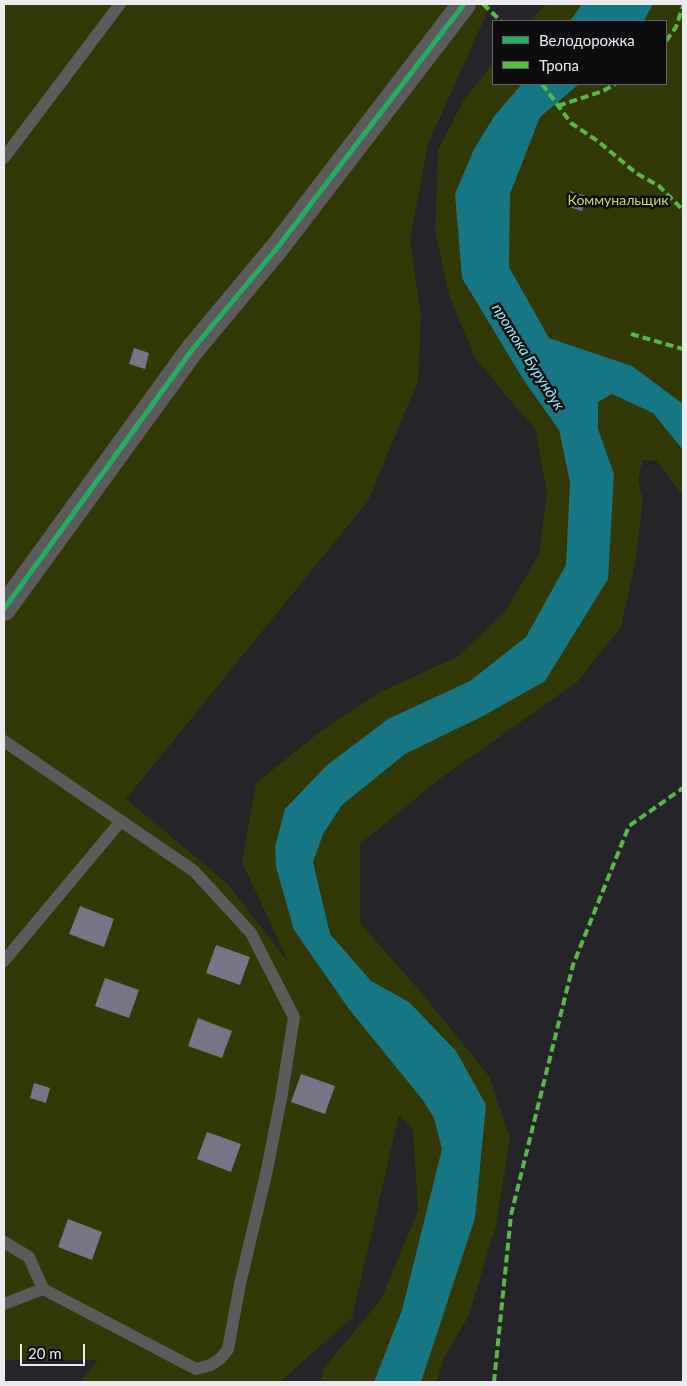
<!DOCTYPE html>
<meta charset="utf-8">
<style>
body{margin:0}
#map{position:relative;width:687px;height:1386px;overflow:hidden;background:#242429;font-family:Lato,sans-serif}
canvas{display:block}
.frame{position:absolute;inset:0;border:5px solid #eaeaef;pointer-events:none}
.legend{position:absolute;left:492px;top:20px;width:175px;height:65px;box-sizing:border-box;background:#0d0d10;border:1px solid #656569;margin:0;padding:6px 9px;list-style:none;font-size:15px;color:#eaeaef}
.legend li{display:flex;align-items:center;gap:10px;height:25px}
.legend b{width:25px;border:1px solid #656569}
.scale{position:absolute;left:20px;top:1344px;width:65px;height:22px;box-sizing:border-box;border:2px solid #eaeaef;border-top:0;padding-left:6px;font-size:15px;line-height:18px;white-space:nowrap;color:#eaeaef;-webkit-text-stroke:4px #0d0d10;paint-order:stroke}
</style>
<div id="map">
<canvas width="687" height="1386"></canvas>
<div class="frame"></div>
<ul class="legend">
<li><b style="height:6px;background:#26ab63"></b>Велодорожка</li>
<li><b style="height:6px;background:#58b947"></b>Тропа</li>
</ul>
<div class="scale">20 m</div>
</div>
<script>
const ctx = document.querySelector('canvas').getContext('2d');
ctx.lineJoin = 'round';
function paint(path, color) { ctx.fillStyle = color; ctx.fill(path, 'evenodd'); }
function trace(path, color, width, dash) { ctx.strokeStyle = color; ctx.lineWidth = width; ctx.lineCap = dash ? 'butt' : 'round'; ctx.setLineDash(dash || []); ctx.stroke(path); }
function label(font, color, halo, rows, align = 'center') {
  ctx.font = font + ' Lato,sans-serif'; ctx.lineWidth = 5; ctx.setLineDash([]); ctx.textBaseline = 'middle'; ctx.strokeStyle = halo; ctx.fillStyle = color; for (const [text, x, y, turn = 0] of rows) {
    ctx.save(); ctx.translate(x, y); ctx.rotate((+turn || 0) * Math.PI / 180); ctx.textAlign = isNaN(turn) ? turn : align; if (halo) ctx.strokeText(text, 0, 0); ctx.fillText(text, 0, 0); ctx.restore();
  }
}
paint(new Path2D(`
 M4,4h487l-63,140 -18,96 11,76 -3,65 -50,120 -242,298 102,85 61,79 -47,-101 14,-79 66,-53 60,-39 75,-34 47,-44 35,-59 8,-61 -12,-64 -32,-37 -29,-36 -25,-61 -14,-64 3,-81 24,-47 31,-40v21h173v-63h-136l16,-17h137v492l-26,-35 -14,-1 -5,20 5,20 -8,64 -14,63 -44,55 -140,99 -77,63v79l60,68 69,85 21,62 -14,87 -27,90 -25,43 -7,24h-116l3,-14 57,-69 37,-88 -5,-81 -14,-15 -47,203 -72,64h-200l18,-22h-94z`), '#323806');
paint(new Path2D(`
 M582,4h71l-9,17h-74z
 M522,84h57l-39,33 -30,77 -1,73 40,71 83,28 51,38v46l-30,-37 -41,-19 -14,8v27l16,45 -6,105 -63,102 -62,35 -78,38 -63,51 -19,29 -10,28 17,72 41,47 38,21 47,49 30,54 -11,113 -54,164h-47l28,-72 40,-161 -8,-31 -12,-19 -73,-90 -55,-79 -18,-63 -1,-20 10,-38 41,-43 62,-47 82,-38 56,-44 40,-72 4,-83 -11,-52 -36,-51 -61,-101 -7,-84 19,-45 21,-34z`), '#177684');
paint(new Path2D(`
 M570,191l16,5 -4,15 -16,-5z
 M134,348l15,5 -4,16 -16,-5z
 M80,906l34,13 -10,28 -35,-13z
 M216,945l34,12 -10,28 -34,-12z
 M105,978l34,12 -10,28 -34,-12z
 M198,1018l34,13 -10,27 -34,-12z
 M301,1074l34,12 -10,28 -34,-12z
 M34,1083l16,5 -4,15 -16,-5z
 M207,1132l34,12 -10,28 -34,-13z
 M68,1219l34,13 -10,28 -34,-13z`), '#767587');
trace(new Path2D(`
 M4,158l116,-154
 M4,741l190,130 57,62 43,84 -12,76 -15,77 -27,114 -12,65 -7,9 -10,7 -15,4 -153,-80 -39,15
 M4,961l117,-140
 M4,1242l25,15 14,32`), '#5c5b5c', 12);
trace(new Path2D(`
 M4,609l188,-259 85,-102 187,-244`), '#5c5b5c', 24);
trace(new Path2D(`
 M483,4l18,17
 M666,41l10,-14 7,-21
 M542,84l29,39 28,19 37,31 23,13 24,24
 M558,106l45,-15 12,-7
 M631,334l52,15
 M494,1382l17,-167 62,-250 56,-139 54,-38`), '#58b947', 4, [8, 4]);
trace(new Path2D(`
 M4,609l188,-259 85,-102 187,-244`), '#26ab63', 5);
label('14px', '#c8dc6a', '#0d0d10', [
 ["Коммунальщик",618,200]
]);
label('italic 15px', '#96ebfa', '#0d0d10', [
 ["протока Бурундук",528,357,58]
]);
</script>
